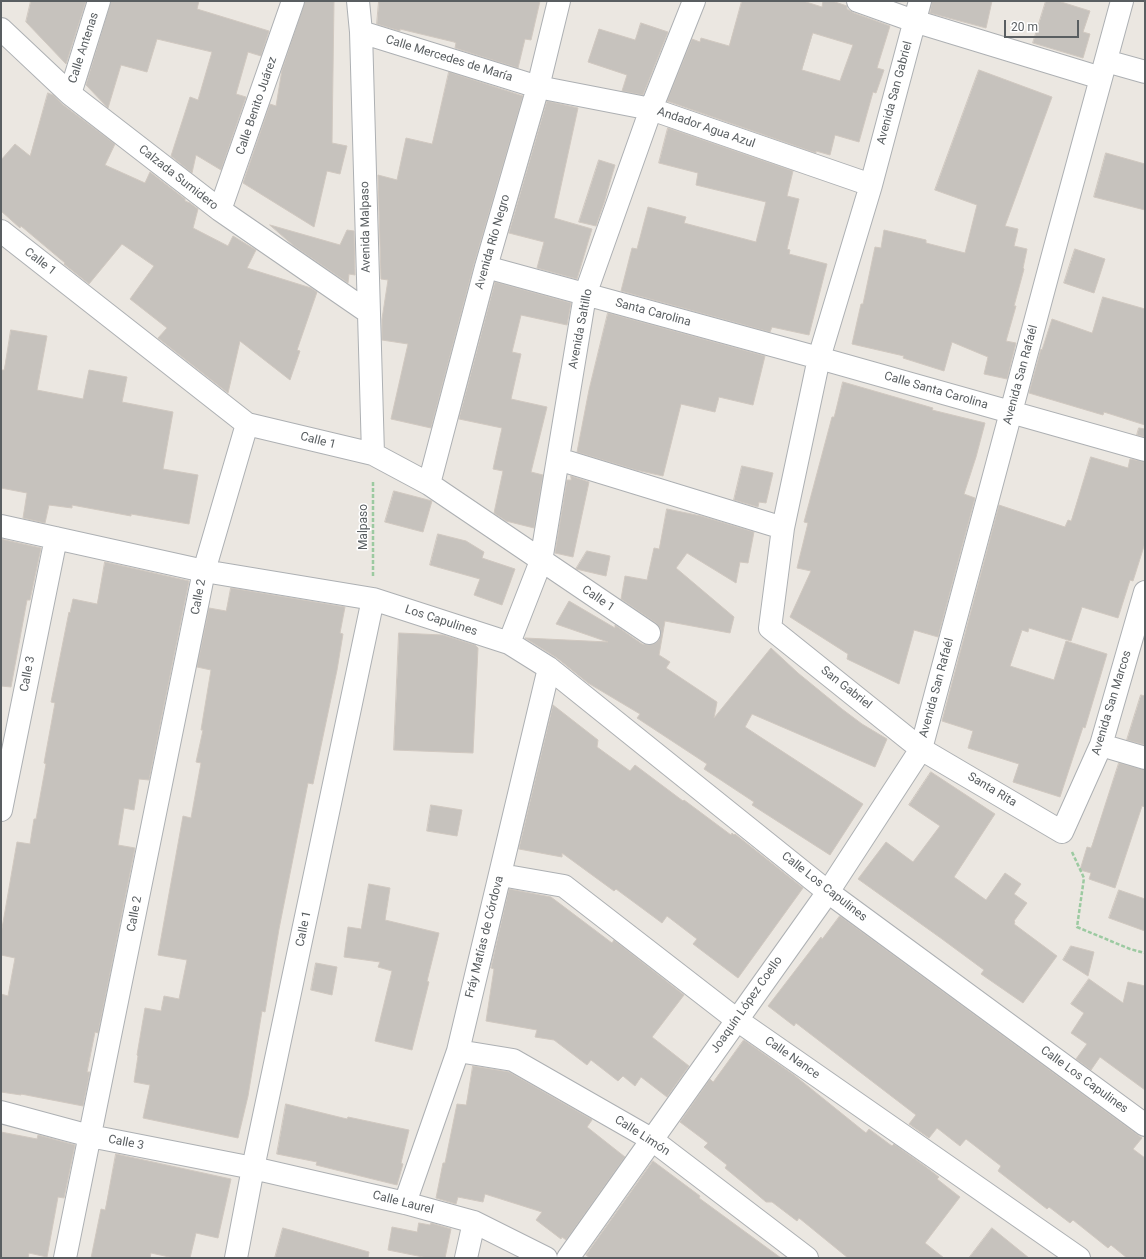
<!DOCTYPE html>
<meta charset="utf-8">
<style>
body{margin:0}
#map{position:relative;width:1146px;height:1259px;overflow:hidden;background:#ebe7e1;font-family:Roboto,sans-serif}
canvas{display:block}
.frame{position:absolute;inset:0;border:2px solid #595e61;pointer-events:none}
.scale{position:absolute;left:1004px;top:20px;width:75px;height:18px;box-sizing:border-box;border:2px solid #595e61;border-top:0;padding-left:5px;font-size:12px;line-height:14px;white-space:nowrap;color:#595e61;-webkit-text-stroke:3px #fff;paint-order:stroke}
</style>
<div id="map">
<canvas width="1146" height="1259"></canvas>
<div class="frame"></div>
<div class="scale">20 m</div>
</div>
<script>
const ctx = document.querySelector('canvas').getContext('2d');
ctx.lineJoin = 'round';
function paint(path, color) { ctx.fillStyle = color; ctx.fill(path, 'evenodd'); }
function trace(path, color, width, dash) { ctx.strokeStyle = color; ctx.lineWidth = width; ctx.lineCap = dash ? 'butt' : 'round'; ctx.setLineDash(dash || []); ctx.stroke(path); }
function label(font, color, halo, rows, align = 'center') {
  ctx.font = font + ' Roboto,sans-serif'; ctx.lineWidth = 3; ctx.setLineDash([]); ctx.textBaseline = 'middle'; ctx.strokeStyle = halo; ctx.fillStyle = color; for (const [text, x, y, turn = 0] of rows) {
    ctx.save(); ctx.translate(x, y); ctx.rotate((+turn || 0) * Math.PI / 180); ctx.textAlign = isNaN(turn) ? turn : align; if (halo) ctx.strokeText(text, 0, 0); ctx.fillText(text, 0, 0); ctx.restore();
  }
}
const building = new Path2D(`
 M31,1h55l-20,63 -40,-42z
 M111,1h88l-2,8 72,22 -8,25 -13,-4 -12,42 10,3 -25,73 -25,-15 -4,18 -21,-17 19,-59 8,3 14,-48 -55,-13 -10,33 -26,-7 -13,43 -22,-23z
 M305,1h29l-2,142 15,3 -7,28 -13,-3 -13,56 -71,-44 27,-79 6,2 6,-36z
 M379,1h161l-9,39 -6,-1 -7,29 -63,-20 1,-5 -2,-1 -54,-13v2l-23,-7z
 M742,1h61l19,6 1,-6h9l15,5v3l7,4 36,13 -13,42 7,2 -8,23 -3,-1 -14,50 -24,-7 -5,20 -14,-4v2l-149,-52 25,-62 8,3 1,-4 28,8zM813,33l40,12 -13,36 -38,-11z
 M932,1h60l-6,27 -56,-15z
 M1046,1h12l32,10 -7,21 7,2 -7,24 -50,-15z
 M641,23l27,9 -25,63 -21,-4 5,-16 -39,-13 11,-33 36,11z
 M979,70l73,27 -47,129 13,3 -4,17 13,3 -4,19 1,1 -10,37h2l-10,35 10,2 -9,36 -23,-5 4,-17 -36,-15 -8,29 -41,-13 1,-2 -52,-12 9,-40h2l12,-57 6,1 3,-18 42,10v3l39,10 12,-48 -42,-15z
 M449,72l74,24 -49,168 -43,164 -40,-9 17,-75 -26,-4v-21l6,-39 -7,-1 -3,-104 19,5 9,-42 26,6z
 M48,93l5,2 9,9 53,40 -10,21 40,18 5,-11 35,27v2l5,2 8,6 -5,19 35,18 5,-10 23,14 -9,18 64,20 6,4 -20,58 3,1 -10,29 -50,-39 -12,52 -70,-55 9,-10 -37,-29 24,-33 -32,-22 -33,40 -25,-20 1,-1 -44,-37 -1,2 -19,-17v-51l14,-16 15,12z
 M547,101l31,7 -24,110 38,11 -15,50 -40,-11 7,-26 -35,-9z
 M668,128l125,43 -6,25 12,3 -12,50 3,1 -1,4 38,10 -18,71 -37,-8 -2,5 -149,-41 11,-43 5,1 11,-42 38,10 -2,6 72,19 10,-40 -70,-17 2,-12 -39,-10z
 M1106,153l39,11v46l-51,-13z
 M599,160l16,5 -11,38 -8,23 -17,-4z
 M270,225l70,20 7,-15 7,1 1,44 -6,-1 -1,9 -54,-37z
 M1075,249l30,10 -11,34 -30,-10z
 M495,282l76,21 -4,22 -46,-10 -9,37 9,2 -10,45 36,8 -16,65 12,3 -9,53 -28,-7 -12,-8 9,-42 -10,-2 9,-41 -43,-9z
 M1103,297l42,12v116l-41,-13 -1,3 -74,-22 12,-44 1,1 10,-31 40,14z
 M608,313l157,43 -12,49 -34,-8 -4,15 -34,-8 -18,72 -27,-6 -59,-18 12,-62z
 M11,330l36,6 -10,54 46,9 6,-29 38,7 -5,25 51,10 -10,57 35,6 -9,49 -58,-10v2l-59,-11v3l-23,-3 -4,18 -22,-5 4,-25 -26,-5v-118h3z
 M843,382l90,26 -1,2 53,13 -9,34 -12,37 11,4 -37,139 -24,-7 -15,54 -52,-25 1,-5 -58,-37 21,-46 -14,-3 11,-45 -4,-1 28,-105h2z
 M1139,428l6,1v8l-8,-2z
 M1091,457l37,11 2,-9 15,3v81l-12,38 -3,-1 -12,38 -36,-11 -11,34 -42,-13 -1,4 -6,-2 -12,36 44,14 12,-39 41,13 -22,74 -2,-1 -23,70 -47,-15 6,-18 -51,-16 5,-17 -31,-10 57,-216 66,22 3,-7 3,1z
 M742,466l31,7 -7,30 -7,-1 -1,5 -24,-7z
 M571,476l18,6 -16,75 -18,-4 12,-73h4z
 M394,491l38,10 -9,31 -38,-10z
 M667,509l34,7 53,16 -6,31 -8,-1 -4,21 -49,-30 -11,15 58,49 -4,16 -65,-12 -6,34 11,7 -4,6 51,34 -3,16 57,-70 27,25 44,36 20,15 25,15 -12,28 -123,-53 -7,13 118,77 -33,51 -78,-50 2,-3 -50,-33 3,-5 -70,-46 3,-4 -52,-31 -31,-25 -32,-20 83,4 -52,-18 13,-23 46,27v-3l27,19 6,1 6,-1 5,-4 2,-6 -1,-6 -4,-5 -35,-24 4,-23 22,4 7,-32 5,1z
 M438,534l28,7 18,11 -2,6 33,11 -13,36 -28,-10 6,-16 -50,-14z
 M1,539l40,9 -11,52h-3l-16,87 -10,-1z
 M587,551l23,5 -4,20 -30,-7z
 M105,562l84,19 -40,199 -10,-1 -5,31 -10,-2 -6,37 17,3 -37,185 -3,-1 -8,40h3l-7,34 -62,-12v1l-20,-3v-98l7,2 7,-38 -14,-3v-21l16,-92 13,2 4,-25h2l10,-55 -2,-1 11,-60 -4,-1 18,-90 1,1 3,-14 24,5z
 M231,588l114,19 -5,26 3,1 -6,36 -24,114 -5,-1 -29,146 -14,83 -3,-1 -14,85 -10,42 -95,-20 7,-33 -16,-3 4,-26 -1,-1 8,-47 16,3 3,-15 15,3 8,-39 -29,-5 25,-139 8,2 10,-55 -5,-1 7,-32h-2l10,-60 -14,-3 12,-59 17,3z
 M399,633l44,2 32,10 3,3 -5,105 -79,-3z
 M1141,695l4,1v49l-18,-5z
 M553,705l45,35 -1,7 33,24 5,-6 48,36 1,-1 47,35 1,-2 2,2 1,-1 68,54 -65,90 -45,-34 4,-5 -30,-23 -5,7 -46,-34 -2,2 -52,-38v4l-43,-8z
 M1119,763l26,7v37l-3,-1 -27,82 -26,-9 2,-6 -11,-3 7,-23 4,1z
 M931,772l64,42 -41,63 32,23 19,-27 16,11 -7,10 13,9 -13,18 1,1 -1,2 43,32 -34,47 -42,-29 3,-4 -42,-31 -84,-60 28,-37 27,20 27,-36 -31,-21z
 M431,805l31,5 -5,26 -30,-5z
 M369,884l21,4 -5,32 54,13 -12,48 2,1 -17,68 -37,-9 17,-70 -14,-4 2,-5 -36,-5 4,-30 13,2z
 M509,889l42,8 61,46 2,-3 70,55 -32,42 37,29 -22,31 -26,-20 -6,9 -12,-10 -5,5 -27,-21 -4,5 -33,-25 -19,-3 2,-7 -51,-9 8,-52 -3,-1z
 M1119,890l26,9v32l-36,-13z
 M840,916l302,222 -9,11 12,9v100h-18l-16,-13 -3,3 -35,-28 -3,3 -21,-16 -2,2 -49,-38 3,-5 -35,-27 -6,7 -23,-18 -8,10 -20,-14 7,-9 -120,-92 -2,3 -26,-20 53,-69 1,2z
 M1071,946l23,6 -6,24 -25,-16z
 M316,963l21,4 -5,28 -21,-5z
 M1089,979l34,24 5,-21 17,4v104l-45,-33 -9,13 -15,-11 11,-15 -16,-11 13,-20 -13,-9z
 M744,1040l50,35 72,58 3,-4 23,17 2,-2 32,23 13,10 -2,2 23,18 -35,46 19,15h-96l-49,-40 -2,3 -25,-19h-6l-13,-11 -28,-23 2,-3 -23,-18 4,-4 -28,-21 30,-43 3,3z
 M473,1066l36,6 82,47 1,1 -5,7 38,30 -59,83 -4,-3 -1,2 -25,-19 6,-8 -57,-18 -2,8 -25,-5 -2,7 -20,-6 7,-35h2l12,-59 9,1z
 M286,1104l61,15 1,-2 61,13 -8,33 2,1 -6,21 -81,-20 1,-3 -40,-8z
 M1,1132l36,7 1,-4 37,10 -11,53 -6,-1 -11,60 -18,-4 -1,5h-27z
 M116,1154l115,25 -13,59 -22,-5 -6,25h-16l-23,-5 -1,5h-59l10,-49 4,1z
 M653,1161l47,35 -1,2 82,60h-191l-4,-3z
 M419,1223l11,2 1,-2 20,6 -6,29h-17l-40,-8 4,-23 25,5z
 M283,1228l86,24 -1,6h-93z
 M992,1228l37,30h-60z`);
paint(building, '#c6c2bd');
trace(building, '#d0c8c0', 1);
const minor = new Path2D(`
 M358,1l3,31 12,422
 M858,1l56,20 187,57
 M920,1l-49,184 -52,173 -36,170 -13,100 151,121 141,83 39,-87 44,-153
 M1,29l69,65 150,116 148,102
 M361,32l177,55 113,22 220,76
 M1106,61l39,11
 M70,94l29,-93
 M220,210l73,-209
 M1,231l246,193 126,30 56,30 220,149
 M486,267l333,91 326,92
 M558,459l225,69
 M429,484l57,-217 52,-180 21,-86
 M1,526l203,45 169,28 136,44 40,25 279,224 317,233
 M509,643l32,-82 44,-266 66,-186 43,-108
 M1101,745l44,13
 M1,810l55,-272
 M501,875l63,11 173,134 342,238
 M458,1051l55,9 138,79 156,119
 M1,1112l89,24 163,32 152,35 69,19 72,36
 M405,1203l53,-152 91,-383
 M65,1258l139,-687 43,-147
 M236,1258l17,-90 120,-569
 M466,1258l8,-36
 M568,1258l260,-366 93,-143 137,-513 64,-235`);
trace(minor, '#adb0b3', 24);
trace(new Path2D(`
 M373,576v-95
 M1072,852l12,26 -7,49 53,22 15,4`), '#9ccaa1', 2.5, [4, 2]);
trace(minor, '#fff', 22);
label('12px', '#595e61', '#fff', [
 ["Calle Antenas",84,48,-72],
 ["Calle Mercedes de María",449,59,17],
 ["Avenida San Gabriel",895,93,-75],
 ["Calle Benito Juárez",257,106,-71],
 ["Andador Agua Azul",706,128,19],
 ["Calzada Sumidero",178,178,38],
 ["Avenida Malpaso",366,227,-91],
 ["Avenida Río Negro",493,242,-74],
 ["Calle 1",40,262,38],
 ["Santa Carolina",653,313,15],
 ["Avenida Saltillo",581,329,-79],
 ["Avenida San Rafaél",1021,375,-75],
 ["Calle Santa Carolina",936,391,16],
 ["Calle 1",318,441,14],
 ["Malpaso",364,527,-90],
 ["Calle 2",199,597,-79],
 ["Calle 1",598,599,34],
 ["Los Capulines",441,621,18],
 ["Calle 3",28,674,-79],
 ["San Gabriel",846,688,38],
 ["Avenida San Rafaél",937,688,-75],
 ["Avenida San Marcos",1112,703,-73],
 ["Santa Rita",992,790,31],
 ["Calle Los Capulines",824,887,38],
 ["Calle 2",135,914,-79],
 ["Calle 1",304,929,-78],
 ["Fráy Matías de Córdova",485,937,-76],
 ["Joaquín López Coello",747,1005,-55],
 ["Calle Nance",792,1058,35],
 ["Calle Los Capulines",1084,1080,36],
 ["Calle Limón",642,1136,33],
 ["Calle 3",126,1143,11],
 ["Calle Laurel",403,1203,14]
]);
</script>
